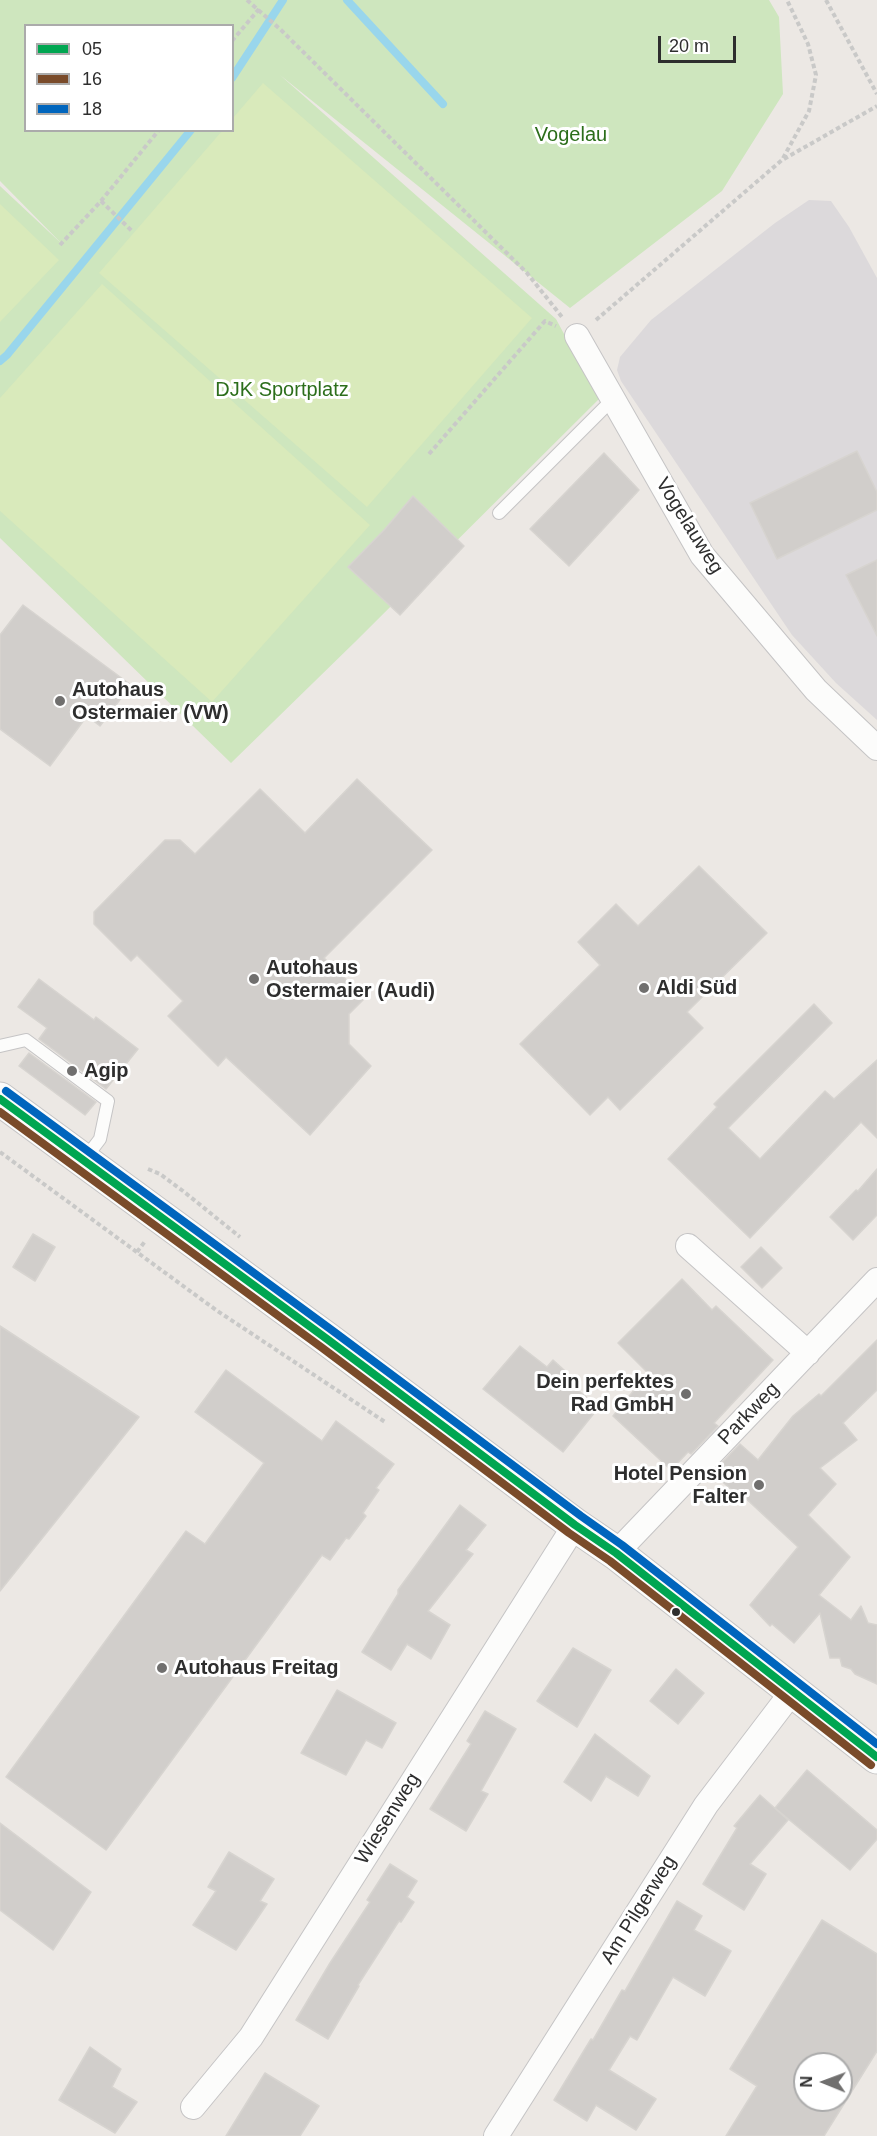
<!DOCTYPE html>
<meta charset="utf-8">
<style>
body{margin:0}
#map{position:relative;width:877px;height:2136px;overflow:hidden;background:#ece8e4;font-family:Helvetica,sans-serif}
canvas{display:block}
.legend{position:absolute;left:24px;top:24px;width:210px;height:108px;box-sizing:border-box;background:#fff;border:2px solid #ababab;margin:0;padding:8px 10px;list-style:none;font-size:18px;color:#2e2e2e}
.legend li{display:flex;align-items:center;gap:12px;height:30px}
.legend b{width:30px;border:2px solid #ababab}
.north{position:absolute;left:793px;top:2052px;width:60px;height:60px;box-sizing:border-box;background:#fff;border:2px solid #ababab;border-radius:50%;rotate:271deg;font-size:16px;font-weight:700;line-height:24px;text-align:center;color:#2e2e2e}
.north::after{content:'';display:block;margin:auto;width:21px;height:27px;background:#706f6e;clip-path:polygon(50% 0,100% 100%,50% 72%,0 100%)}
.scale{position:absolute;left:658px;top:36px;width:78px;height:27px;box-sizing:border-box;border:3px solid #2e2e2e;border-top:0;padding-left:8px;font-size:18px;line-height:21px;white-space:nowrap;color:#2e2e2e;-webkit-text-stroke:4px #fff;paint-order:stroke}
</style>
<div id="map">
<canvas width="877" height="2136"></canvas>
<ul class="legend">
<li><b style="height:8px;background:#00a651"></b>05</li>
<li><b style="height:8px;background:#7a4b2a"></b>16</li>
<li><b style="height:8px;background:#0065bd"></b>18</li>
</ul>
<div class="north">N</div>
<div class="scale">20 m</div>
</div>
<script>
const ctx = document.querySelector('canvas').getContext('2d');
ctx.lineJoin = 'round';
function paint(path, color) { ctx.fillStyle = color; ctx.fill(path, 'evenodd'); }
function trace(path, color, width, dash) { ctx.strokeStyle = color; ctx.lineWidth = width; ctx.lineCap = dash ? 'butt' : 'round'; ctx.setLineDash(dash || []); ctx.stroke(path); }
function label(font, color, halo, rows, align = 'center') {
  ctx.font = font + ' Helvetica,sans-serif'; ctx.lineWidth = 6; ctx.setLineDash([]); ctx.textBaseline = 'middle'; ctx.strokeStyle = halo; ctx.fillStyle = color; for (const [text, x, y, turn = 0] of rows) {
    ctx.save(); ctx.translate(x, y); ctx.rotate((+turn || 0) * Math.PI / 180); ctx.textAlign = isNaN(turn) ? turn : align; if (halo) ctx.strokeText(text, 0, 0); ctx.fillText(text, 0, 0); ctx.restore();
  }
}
paint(new Path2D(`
 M809,200l22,1 18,26 28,51v442l-41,-37 -44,-48 -171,-254 -4,-11 3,-13 31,-37 124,-97z`), '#dcd9db');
paint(new Path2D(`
 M0,0h769l10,17 4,77 -61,97 -152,117 -290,-233 276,244 43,80 -244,243 -124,121 -231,-225v-352l63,59 -63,-64zM26,26h206v104h-206z`), '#cee6be');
paint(new Path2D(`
 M263,83l269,235 -165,189 -268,-234 123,-142 10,-1 1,-12z
 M0,204l59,56 -59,62z
 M102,284l268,241 -158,177 -212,-191v-113z`), '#d9eabb');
trace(new Path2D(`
 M347,0l96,104
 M232,78l51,-78
 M0,361l7,-6 184,-225`), '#99d6ec', 8);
const building = new Path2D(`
 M857,451l20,41v18l-100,49 -27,-56z
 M604,453l35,37 -70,76 -39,-37z
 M413,496l51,50 -64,69 -52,-48 37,-38z
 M877,560v76l-31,-61z
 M23,605l108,80 -31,41 -13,-10 -37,50 -50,-37v-94z
 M357,779l75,71 -108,108 41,40 -16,16v30l22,22 -61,69 -84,-78 -8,9 -50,-50 15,-15 -46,-46 -6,6 -37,-37v-12l71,-72h15l15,14 65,-65 45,44z
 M699,866l68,67 -80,79 16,16 -83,82 -12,-13 -18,18 -70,-71 80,-79 -22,-23 38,-38 22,22z
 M39,979l55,41 2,-3 42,32 -32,40 -67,-50 8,-11 -29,-21z
 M814,1004l18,19 -104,105 32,31 65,-68 9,8 43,-39v78l-16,-16 -111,116 -82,-79 49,-52 -3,-3z
 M29,1053l67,49 -11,13 -66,-49z
 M877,1169v46l-24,25 -23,-23 26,-27 2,1z
 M33,1234l22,13 -20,34 -22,-14z
 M761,1247l21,21 -20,20 -21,-21z
 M682,1279l30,31 4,-4 57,54 -59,63 4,3 -27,28 -3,-2 -17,18 -58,-54 35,-43 -30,-30z
 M0,1326l139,91 -139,174z
 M877,1340v50l-34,33 14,17 -37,28 16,16 -28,31 42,42 -31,38 32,25 10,-14 7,17 9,2v59l-22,-10 -4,-5 -9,-3 -2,-8h-10l-10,-45 -26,30 -22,-19 -2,2 -20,-21 48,-58 -57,-53 -2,2 -27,-23 28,-29 18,16 35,-44 26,-22 2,2z
 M520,1346l27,21 6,-7 21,19 -4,5 29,23 -36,45 -80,-63z
 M226,1370l96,71 14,-20 58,43 -18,24 3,2 -16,23 3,3 -17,23 -3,-1 -16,22 -8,-5 -216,295 -100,-73 180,-246 19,13 59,-81 -69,-51z
 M460,1505l26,20 -20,25 7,4 -45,57 22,14 -19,34 -24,-15 -16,26 -29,-18 36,-58v-4z
 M573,1648l38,22 -34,57 -40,-26z
 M676,1669l28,24 -26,31 -28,-23z
 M337,1690l59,33 -14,25 -16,-8 -20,35 -45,-22z
 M485,1711l31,18 -35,62 7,3 -22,37 -36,-22 41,-65 -4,-3z
 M595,1734l55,42 -12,20 -32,-20 -15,25 -27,-19z
 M807,1770l70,60v9l-27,31 -75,-62z
 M760,1795l28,25 -38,44 16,10 -22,36 -41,-26 34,-56 -3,-2z
 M0,1823l91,69 -38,58 -53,-40z
 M229,1852l45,27 -14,22 7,3 -31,46 -43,-25 23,-34 -8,-4z
 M390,1864l27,17 -10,16 7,5 -13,20 -2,-1 -41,64 1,1 -31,53 -32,-19 34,-57 40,-61 -3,-2z
 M677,1901l25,15 -8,14 37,21 -26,45 -32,-19 -36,63 -7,-4 -21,34 47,29 -20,31 -40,-25 -9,16 -33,-21 37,-61 2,1 29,-50 3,1z
 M822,1920l55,34v97l-53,85h-98l31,-50 -27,-17zM805,2064h36v36h-36z
 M90,2047l31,22 -9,18 25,15 -22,31 -56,-33z
 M265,2073l54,33 -19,30h-74z`);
paint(building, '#d1cecb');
trace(building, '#d7d4d0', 1.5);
const service = new Path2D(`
 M499,513l114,-114
 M0,1046l26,-6 82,61 -8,38 -16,21`);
const minor = new Path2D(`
 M577,336l125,219 114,135 61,58
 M688,1246l120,107
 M616,1553l261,-273
 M193,2107l58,-70 324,-512
 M496,2136l210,-331 86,-113`);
const secondary = new Path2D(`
 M0,1099l327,240 248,186 41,28 261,204`);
trace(service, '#c5c4c5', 14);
trace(minor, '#c5c4c5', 26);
trace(secondary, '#c5c4c5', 35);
trace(new Path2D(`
 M247,0l34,30 246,243 35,44
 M826,0l51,94
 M232,41l27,-32
 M784,159l93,-53
 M101,201l32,31
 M60,245l41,-44 58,-71
 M596,320l186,-160 27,-49 7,-36 -8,-31 -21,-44
 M429,454l116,-133 11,5
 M0,1152l216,158 169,112
 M148,1169l12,5 23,17 57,46
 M137,1252l9,-12`), '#c9c9c8', 4, [4.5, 3]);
trace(service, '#fcfcfb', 12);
trace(minor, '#fcfcfb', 24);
trace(secondary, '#fcfcfb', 33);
trace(new Path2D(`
 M0,1099l327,240 248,186 41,28 261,204`), '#00a651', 8);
trace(new Path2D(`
 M0,1112l321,235 248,186 41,28 261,204`), '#7a4b2a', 8);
trace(new Path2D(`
 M6,1091l327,240 248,185 41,29 255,199`), '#0065bd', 8);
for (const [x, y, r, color] of [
 [60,701,6,"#706f6e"],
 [254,979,6,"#706f6e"],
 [644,988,6,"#706f6e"],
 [72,1071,6,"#706f6e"],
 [686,1394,6,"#706f6e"],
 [759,1485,6,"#706f6e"],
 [676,1612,5,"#2e2e2e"],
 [162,1668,6,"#706f6e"]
]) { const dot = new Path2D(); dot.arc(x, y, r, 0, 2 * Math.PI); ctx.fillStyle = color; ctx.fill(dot); trace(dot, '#fff', 2); }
label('20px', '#2c6e1b', '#fff', [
 ["Vogelau",571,135],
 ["DJK Sportplatz",282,390]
]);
label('20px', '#2e2e2e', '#fff', [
 ["Vogelauweg",689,526,58],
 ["Parkweg",749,1414,-46],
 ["Wiesenweg",388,1819,-58],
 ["Am Pilgerweg",639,1910,-58]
]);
label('bold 20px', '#2e2e2e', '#fff', [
 ["Autohaus",72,690],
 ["Ostermaier (VW)",72,713],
 ["Autohaus",266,968],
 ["Ostermaier (Audi)",266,991],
 ["Aldi Süd",656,988],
 ["Agip",84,1071],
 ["Dein perfektes",674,1382,"right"],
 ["Rad GmbH",674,1405,"right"],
 ["Hotel Pension",747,1474,"right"],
 ["Falter",747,1497,"right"],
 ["Autohaus Freitag",174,1668]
], 'left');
</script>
